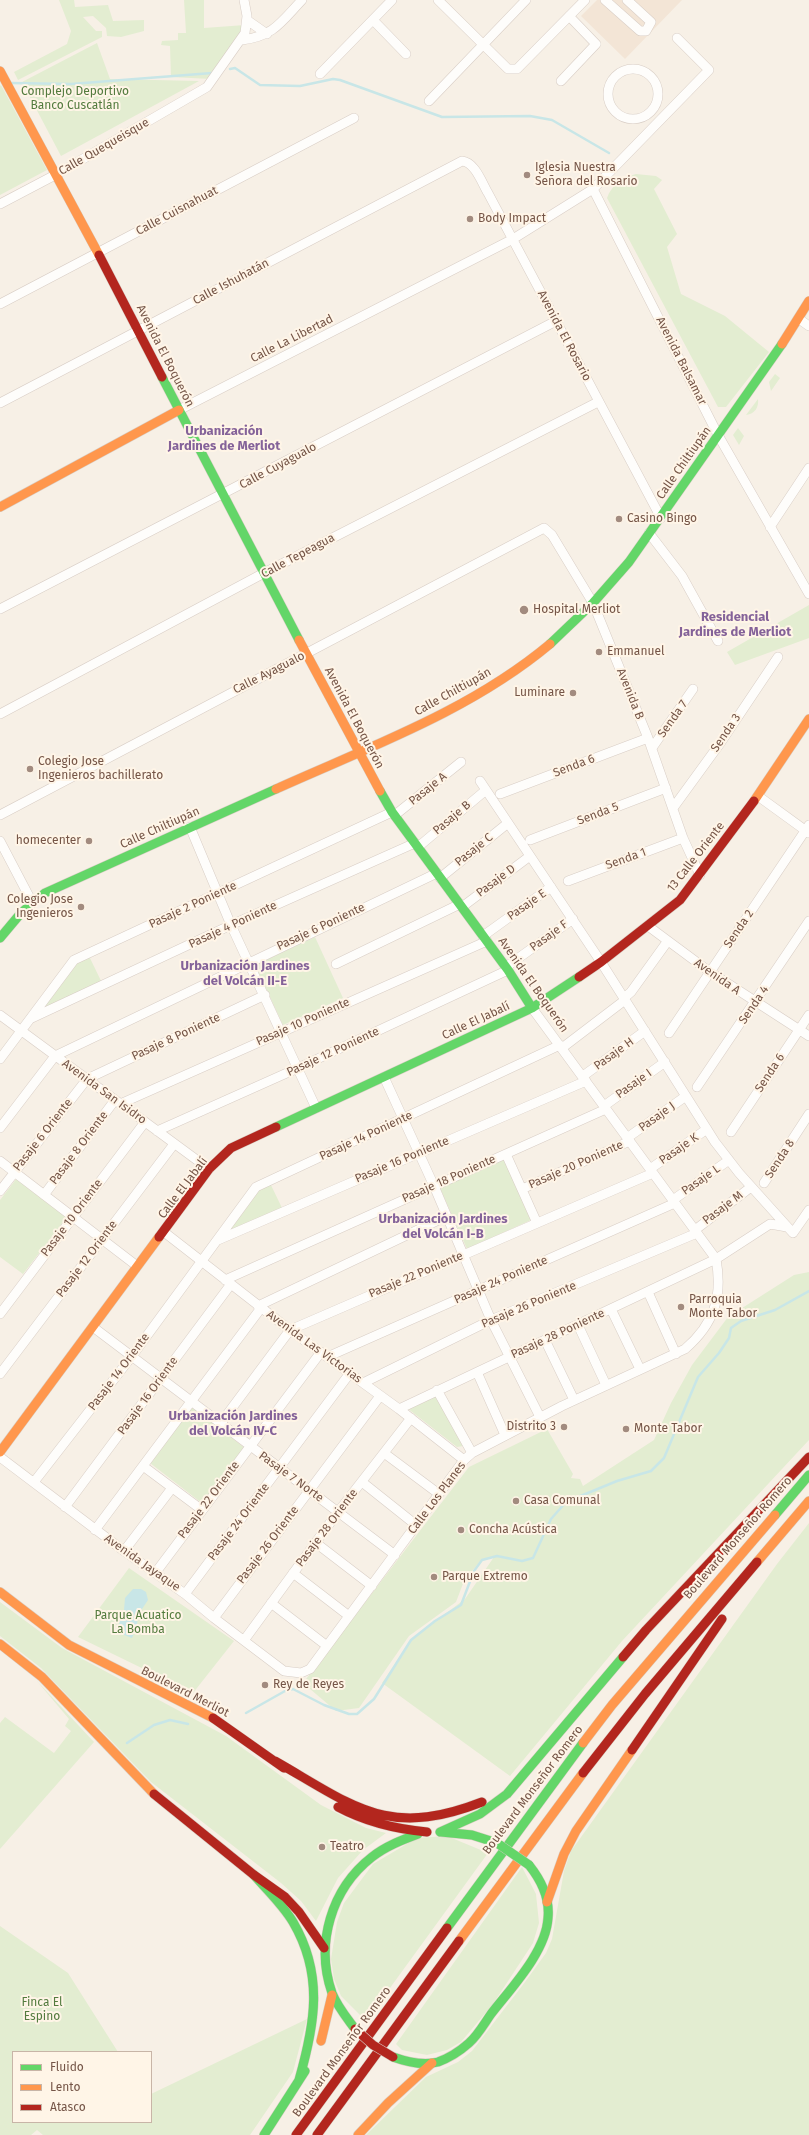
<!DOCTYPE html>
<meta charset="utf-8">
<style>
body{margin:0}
#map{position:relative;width:809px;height:2135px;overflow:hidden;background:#f7f0e6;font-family:"Fira Sans",sans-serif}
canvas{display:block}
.legend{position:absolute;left:12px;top:2051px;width:140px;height:72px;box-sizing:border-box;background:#fff5e7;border:1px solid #c8b5a7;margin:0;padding:5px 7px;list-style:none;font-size:12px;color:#755547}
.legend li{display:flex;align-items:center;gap:8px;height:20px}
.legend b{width:20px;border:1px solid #c8b5a7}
</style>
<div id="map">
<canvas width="809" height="2135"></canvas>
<ul class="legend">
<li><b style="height:5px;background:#63d668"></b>Fluido</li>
<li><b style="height:5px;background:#ff974d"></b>Lento</li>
<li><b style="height:5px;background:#b3261e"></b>Atasco</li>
</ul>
</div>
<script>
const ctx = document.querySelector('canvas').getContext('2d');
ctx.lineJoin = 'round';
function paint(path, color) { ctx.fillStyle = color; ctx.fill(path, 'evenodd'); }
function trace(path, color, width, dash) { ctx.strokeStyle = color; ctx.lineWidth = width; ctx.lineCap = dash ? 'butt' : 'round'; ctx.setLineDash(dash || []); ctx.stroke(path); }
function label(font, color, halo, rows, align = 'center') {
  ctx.font = font + ' "Fira Sans",sans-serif'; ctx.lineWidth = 4; ctx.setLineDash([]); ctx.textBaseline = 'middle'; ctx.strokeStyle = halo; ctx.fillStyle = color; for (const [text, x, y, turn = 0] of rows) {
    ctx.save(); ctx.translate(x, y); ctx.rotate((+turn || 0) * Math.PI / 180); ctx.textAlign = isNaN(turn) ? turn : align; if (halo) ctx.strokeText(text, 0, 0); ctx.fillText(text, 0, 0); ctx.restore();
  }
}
paint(new Path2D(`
 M597,0h85l-57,59 -44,-43z`), '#f3e5d6');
paint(new Path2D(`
 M59,0h15l1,7 33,-2 5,16 31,-1v11l-23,6 -14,-1 -1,-8 -13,-12 -10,1 13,14h6v6l-84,43 -4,-8 53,-28 4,-13z
 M184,0h20v28l41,-3 -34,54 -40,-2 -1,-31 -9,-1 1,-4 16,-1v-7h8z
 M97,43l13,36 89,2 -138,75 -39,-74z
 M1,85l46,85 -47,25v-109z
 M636,174l20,2 6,4 -8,9 23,45 -10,13 14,47 44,22 44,36 -43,55h-8l-111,-209c5,-14 16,-20 29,-24z
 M775,374l5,4 -9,13 -2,-9z
 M758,399c1,8 -3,15 -12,16z
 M738,428l6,8 -5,9 -6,-10z
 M809,605v33l-74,27 -8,-13z
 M315,937l28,61 -60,27 -28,-60z
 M88,954l15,31 -73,34 44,-59z
 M504,1159l27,61 -64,29 -27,-61z
 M17,1178l50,39 -44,57 -23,-17v-57z
 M269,1181l14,29 -66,30 39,-53z
 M809,1272v168l-187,201 -112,135 -128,-93 30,-44 53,-40 29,-42 -13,3 -17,21 -8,21 -47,34 -50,72 -23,3 -33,-28 166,-216 78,-38 26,45 -2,4 9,1 3,7 71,-46 17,-37 21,-38 36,-48 66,-42z
 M437,1394l26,52 -6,1 -50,-39z
 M192,1407l53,41 -42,56 -53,-41z
 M809,1523v612h-443l60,-58 32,-15 14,-11 53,-69 21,-29 6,-14 12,-68 7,-20 206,-287z
 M129,1568l105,73 -41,52 -115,-56z
 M0,1602l62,46 164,88 95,69 45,23 20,5 -23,17 -25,28 -22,43 -15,-20 -20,-18 -130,-101 -110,-114 -41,-32z
 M36,1680l58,62 -94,107v-126l5,-6 49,36 17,-22 -6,-5 4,-7z
 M447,1836l41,17 -122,168 -25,-25 -7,-17 -3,-20 6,-37 7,-19 29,-39 44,-26z
 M522,1867l14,27 3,29 -6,20 -40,61 -32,38 -14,8 -20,5 -25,-5 -6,-6z
 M0,1926l68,47 50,79h-105v70h138v-28l156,-75 -14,53 -43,63h-207l-6,-5 -6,5h-31z`), '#e3edd1');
paint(new Path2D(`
 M133,1589h8l5,3 2,8 -10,15 -1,11 -5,12 -16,-6 8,-22 1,-12z`), '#c8e6e7');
trace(new Path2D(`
 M230,69l5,-1 25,17 40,1 33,-7 7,1 102,37 88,-1 22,4 57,33
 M11,83l60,1 141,-11
 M246,1713l39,-22 8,-2 31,16 25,9h8l17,-15 37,-59 24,-19 26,-16 13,-34 8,-11 15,-4 25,5 11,-3 18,-39 15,-17 51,-21 34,-10 13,-13 34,-81 21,-24 10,-15 2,-10 10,-7 34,-11 34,-19
 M127,1743l27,-18 16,-5 18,4`), '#c8e6e7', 2.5);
const street = new Path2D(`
 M438,0l70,69h9l68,-69
 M605,0l35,31h6l5,-9 -24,-22
 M247,20l20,14
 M373,20l33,34
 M242,40c32,-4 39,-18 60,-40
 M608 94a25 25 0 1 1 50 0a25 25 0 1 1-50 0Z
 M320,74l72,-74
 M561,81l35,-37 -27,-28
 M429,101l97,-101
 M593,189l125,246 91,159
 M0,204l57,-30 150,-87 38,-54 2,-17 -3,-16
 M0,304l354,-186
 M799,319l10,7
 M0,403l462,-242c13,1 20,22 26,32l173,325
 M179,410l334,-171 80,-50 116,-119 -32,-32
 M770,527l39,-59
 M649,533l33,43 36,65
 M0,609l556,-288
 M0,714l264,-141 334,-171
 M652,748l41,-59
 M480,781l121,181 114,180 24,31 54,60 16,-23
 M500,794l148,-56
 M758,796l51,37
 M673,808l48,-66 57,-85
 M0,815l544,-287 8,7 41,68 55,135 35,100 17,37
 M395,815l66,-53
 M190,827l41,98 85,183
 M530,840l136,-52
 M0,841l32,61
 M418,847l68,-57
 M440,878l68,-55
 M568,881l115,-43
 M462,907l68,-51
 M648,926l62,46 99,64
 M483,936l68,-49
 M336,964l124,-60
 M506,967l67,-48
 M624,998l7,-6 36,-50
 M0,1015l209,154
 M32,1018l199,-93 184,-82
 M669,1033l140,-208
 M562,1048l63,-48
 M0,1059l74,-99 318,-148
 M583,1076l62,-45
 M384,1077l50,109 57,134 49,97
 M697,1087l112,-166
 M120,1104l367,-163
 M604,1106l61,-44
 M0,1128l55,-72 382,-183
 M157,1131l141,-63 210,-98
 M731,1132l78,-117
 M627,1138l59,-42
 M506,1154l31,69
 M0,1161l137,105
 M650,1169l57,-40
 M764,1183l45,-69
 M522,1189l108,-48
 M0,1191l87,-112 178,-84
 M44,1195l71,-95
 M673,1200l56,-40
 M695,1230l56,-43
 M164,1232l126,98 109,79 65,51
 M218,1240l368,-159
 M225,1280l381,-171
 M648,1292l28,62
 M258,1306l189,-90
 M611,1309l29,60
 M0,1314l145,-192
 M578,1325l28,60
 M93,1327l302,228
 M545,1340l29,60
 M327,1357l348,-154
 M477,1372l28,63
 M0,1374l174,-230
 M363,1383l128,-63 206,-87
 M437,1390l35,63
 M399,1409l317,-150 54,-35 17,3
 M220,1424l70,-94 363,-157
 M384,1453l55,41
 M0,1457l124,94 61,43 29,24 70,53 17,2 9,-4 154,-209 8,-7 90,-47 123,-57c29,-25 38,-52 31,-90l-184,-251
 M143,1466l59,44
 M34,1482l98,-126 124,-169 304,-142
 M362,1482l54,43
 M65,1507l166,-223
 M95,1530l166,-222
 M316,1543l56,43
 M124,1551l48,-63
 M156,1572l165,-220
 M293,1573l56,43
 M185,1594l165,-221
 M271,1603l56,43
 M214,1618l166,-222
 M245,1639l93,-127 73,-94`);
const fast = new Path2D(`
 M162,377l137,263
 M550,644l43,-41 36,-41 153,-218
 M380,791l12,21 116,158 24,38
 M0,938l21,-25 24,-20 231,-104
 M276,1127l256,-119 47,-31
 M775,1515l34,-40
 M440,1832l40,-18 27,-20 116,-137
 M441,1832l31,3 25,8
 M254,1875c13,15 29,30 39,47 31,53 22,102 6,158
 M447,1928l136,-185
 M355,2029c-8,-11 -18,-23 -23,-36 -17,-49 -1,-104 40,-136 14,-11 30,-17 46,-23
 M393,2057c14,5 30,9 45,5 11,-4 22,-11 31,-19 9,-8 15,-19 22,-29 20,-26 55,-62 57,-96 2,-20 -7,-38 -19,-53
 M264,2135l41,-64`);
const slow = new Path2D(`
 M0,71l99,184
 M782,344l27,-43
 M0,507l179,-97
 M299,640l81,151
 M276,789c93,-42 194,-78 274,-145
 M754,801l55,-82
 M0,1452l159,-215
 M757,1562l52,-61
 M0,1592l69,53 144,73
 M0,1644l42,33 112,117
 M583,1743l29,-38 163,-190
 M547,1902l17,-48 12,-23 56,-81
 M459,1941l124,-168
 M321,2041l11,-46
 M358,2135l30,-32 44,-40`);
const jam = new Path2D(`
 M99,255l63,122
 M579,977l22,-15 79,-62 74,-99
 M159,1237l50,-68 22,-21 45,-21
 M623,1657l23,-27 163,-173
 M213,1718l71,50
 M632,1750l90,-131
 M275,1761c79,45 112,78 207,41
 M583,1773l62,-79 112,-132
 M154,1794l100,81 31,22 14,15 25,36
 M338,1807c28,15 57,22 89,25
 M296,2135l151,-207
 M317,2135l142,-194`);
trace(street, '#d8cdc5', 10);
trace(fast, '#d7ccc3', 10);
trace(slow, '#d7ccc3', 10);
trace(jam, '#d7ccc3', 10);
trace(street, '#fefdfb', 9);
trace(fast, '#63d668', 9);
trace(slow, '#ff974d', 9);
trace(jam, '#b3261e', 9);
const fastBridge = new Path2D(`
 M497,1843l32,22`);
const jamBridge = new Path2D(`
 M355,2029l18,16 20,12`);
trace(fastBridge, '#d5cac4', 10, []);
trace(jamBridge, '#d5cac4', 10, []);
trace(fastBridge, '#63d668', 9);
trace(jamBridge, '#b3261e', 9);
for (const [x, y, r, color] of [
 [527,175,4,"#a28b7f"],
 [470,219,4,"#a28b7f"],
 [619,519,4,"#a28b7f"],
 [524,610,5,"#a28b7f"],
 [599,652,4,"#a28b7f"],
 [573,693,4,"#a28b7f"],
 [30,769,4,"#a28b7f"],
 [89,841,4,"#a28b7f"],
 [81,907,4,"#a28b7f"],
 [681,1307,4,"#a28b7f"],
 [564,1427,4,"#a28b7f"],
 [626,1429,4,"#a28b7f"],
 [516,1501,4,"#a28b7f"],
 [461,1530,4,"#a28b7f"],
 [434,1577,4,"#a28b7f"],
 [265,1685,4,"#a28b7f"],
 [322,1847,4,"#a28b7f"]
]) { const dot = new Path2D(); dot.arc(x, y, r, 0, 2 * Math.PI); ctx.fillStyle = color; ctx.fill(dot); trace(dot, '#fff5e7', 1.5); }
label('12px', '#537b3e', '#fff5e7', [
 ["Complejo Deportivo",75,92],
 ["Banco Cuscatlán",75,106],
 ["Parque Acuatico",138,1616],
 ["La Bomba",138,1630],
 ["Finca El",42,2003],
 ["Espino",42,2017]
]);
label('12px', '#755547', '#fff5e7', [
 ["Calle Quequeisque",104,147,-30],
 ["Calle Cuisnahuat",177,211,-28],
 ["Calle Ishuhatán",231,282,-28],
 ["Avenida El Rosario",564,336,62],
 ["Calle La Libertad",292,339,-27],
 ["Avenida El Boquerón",165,356,63],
 ["Avenida Balsamar",681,361,63],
 ["Calle Chiltiupán",684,463,-55],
 ["Calle Cuyagualo",278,466,-28],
 ["Calle Tepeagua",298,556,-28],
 ["Calle Ayagualo",269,673,-27],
 ["Calle Chiltiupán",453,692,-29],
 ["Avenida B",630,694,68],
 ["Avenida El Boquerón",354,718,62],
 ["Senda 7",673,719,-55],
 ["Senda 3",726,733,-56],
 ["Senda 6",574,766,-21],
 ["Pasaje A",428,789,-39],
 ["Senda 5",598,814,-21],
 ["Pasaje B",452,818,-40],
 ["Calle Chiltiupán",160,828,-24],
 ["Pasaje C",474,850,-39],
 ["13 Calle Oriente",696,857,-52],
 ["Senda 1",626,859,-20],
 ["Pasaje D",496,881,-37],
 ["Pasaje 2 Poniente",193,905,-25],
 ["Pasaje E",527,905,-35],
 ["Pasaje 4 Poniente",233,925,-25],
 ["Pasaje 6 Poniente",321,927,-25],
 ["Senda 2",739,929,-56],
 ["Pasaje F",549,936,-36],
 ["Avenida A",717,977,35],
 ["Avenida El Boquerón",533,985,55],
 ["Senda 4",754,1005,-56],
 ["Calle El Jabalí",476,1021,-25],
 ["Pasaje 10 Poniente",303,1022,-24],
 ["Pasaje 8 Poniente",176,1037,-25],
 ["Pasaje 12 Poniente",333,1052,-25],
 ["Pasaje H",614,1054,-36],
 ["Senda 6",770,1073,-57],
 ["Pasaje I",634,1084,-36],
 ["Avenida San Isidro",104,1092,36],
 ["Pasaje J",657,1117,-36],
 ["Pasaje 6 Oriente",43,1135,-52],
 ["Pasaje 14 Poniente",366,1136,-25],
 ["Pasaje 8 Oriente",79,1148,-53],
 ["Pasaje K",679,1149,-35],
 ["Senda 8",780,1159,-57],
 ["Pasaje 16 Poniente",402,1160,-23],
 ["Pasaje 20 Poniente",576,1165,-24],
 ["Pasaje 18 Poniente",449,1179,-24],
 ["Pasaje L",701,1180,-35],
 ["Calle El Jabalí",183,1188,-53],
 ["Pasaje M",723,1208,-37],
 ["Pasaje 10 Oriente",72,1218,-53],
 ["Pasaje 12 Oriente",87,1259,-53],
 ["Pasaje 22 Poniente",416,1275,-23],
 ["Pasaje 24 Poniente",501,1280,-24],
 ["Pasaje 26 Poniente",529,1305,-23],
 ["Pasaje 28 Poniente",558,1334,-25],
 ["Avenida Las Victorias",314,1347,36],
 ["Pasaje 14 Oriente",119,1372,-53],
 ["Pasaje 16 Oriente",148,1396,-54],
 ["Pasaje 7 Norte",291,1477,36],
 ["Calle Los Planes",437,1498,-53],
 ["Pasaje 22 Oriente",209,1500,-53],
 ["Pasaje 24 Oriente",239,1522,-53],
 ["Pasaje 28 Oriente",327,1528,-53],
 ["Boulevard Monseñor Romero",738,1538,-49],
 ["Pasaje 26 Oriente",268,1545,-53],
 ["Avenida Jayaque",142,1563,35],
 ["Boulevard Merliot",185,1692,27],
 ["Boulevard Monseñor Romero",533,1790,-53],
 ["Boulevard Monseñor Romero",342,2052,-54]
]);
label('12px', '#755547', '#fff5e7', [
 ["Iglesia Nuestra",535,168],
 ["Señora del Rosario",535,182],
 ["Body Impact",478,219],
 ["Casino Bingo",627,519],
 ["Hospital Merliot",533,610],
 ["Emmanuel",607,652],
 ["Luminare",565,693,"right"],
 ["Colegio Jose",38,762],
 ["Ingenieros bachillerato",38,776],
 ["homecenter",81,841,"right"],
 ["Colegio Jose",73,900,"right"],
 ["Ingenieros",73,914,"right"],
 ["Parroquia",689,1300],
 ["Monte Tabor",689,1314],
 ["Distrito 3",556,1427,"right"],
 ["Monte Tabor",634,1429],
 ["Casa Comunal",524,1501],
 ["Concha Acústica",469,1530],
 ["Parque Extremo",442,1577],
 ["Rey de Reyes",273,1685],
 ["Teatro",330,1847]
], 'left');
label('bold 13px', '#846299', '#fff5e7', [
 ["Urbanización",224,431],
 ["Jardines de Merliot",224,446],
 ["Residencial",735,617],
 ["Jardines de Merliot",735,632],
 ["Urbanización Jardines",245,966],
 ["del Volcán II-E",245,981],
 ["Urbanización Jardines",443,1219],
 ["del Volcán I-B",443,1234],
 ["Urbanización Jardines",233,1416],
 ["del Volcán IV-C",233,1431]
]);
</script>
